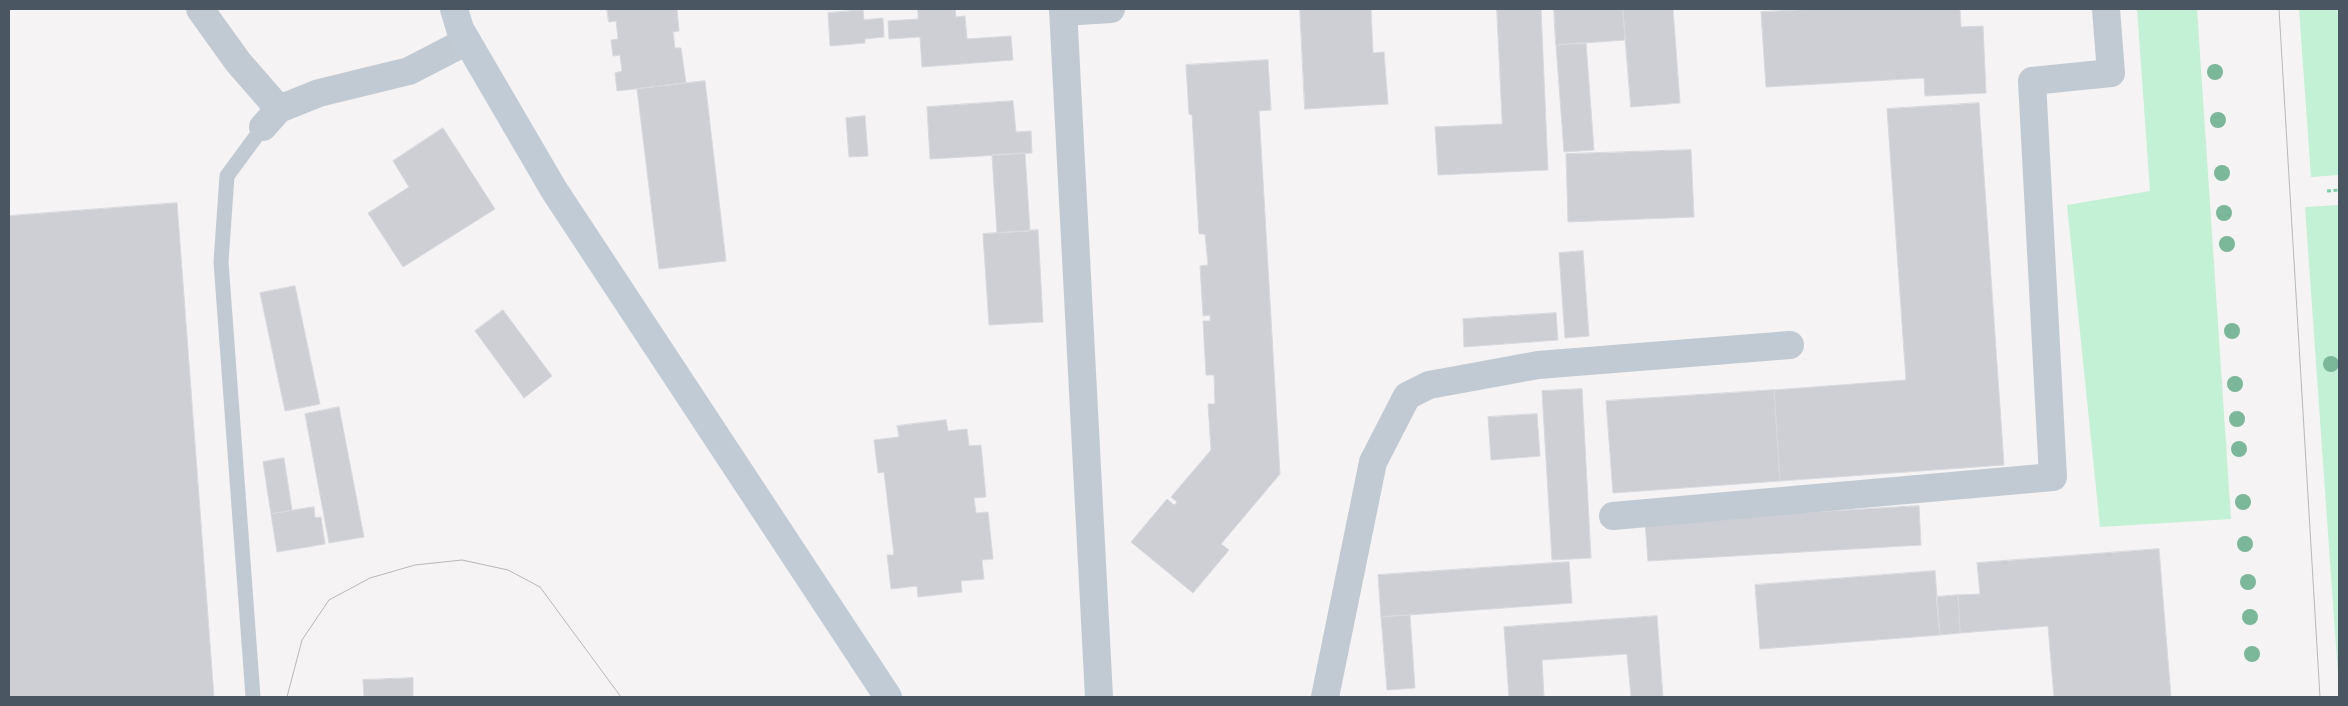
<!DOCTYPE html>
<style>
body{margin:0}
#map{position:relative;width:2348px;height:706px;overflow:hidden;background:#f5f3f3;font-family:"DejaVu Sans",sans-serif}
canvas{display:block}
.frame{position:absolute;inset:0;border:10px solid #4a5661;pointer-events:none}
</style>
<div id="map">
<canvas width="2348" height="706"></canvas>
<div class="frame"></div>
</div>
<script>
const ctx = document.querySelector('canvas').getContext('2d');
ctx.lineJoin = 'round';
function paint(path, color) { ctx.fillStyle = color; ctx.fill(path, 'evenodd'); }
function trace(path, color, width, dash) { ctx.strokeStyle = color; ctx.lineWidth = width; ctx.lineCap = dash ? 'butt' : 'round'; ctx.setLineDash(dash || []); ctx.stroke(path); }
paint(new Path2D(`
 M2137,9h60l34,510 -131,8 -33,-322 83,-14z
 M2299,9h40v166l-28,2z
 M2339,205v484l-34,-482z`), '#c3f1d5');
const building = new Path2D(`
 M607,9h70l2,22 -6,1 2,16h6l5,35 -69,8 -2,-18 7,-2 -2,-16 -7,1 -2,-16 7,-1 -2,-18 -7,1z
 M918,9h37l1,8 9,-1 2,23 44,-3 2,24 -91,7 -2,-30 -31,2 -1,-18 30,-2z
 M1300,9h71l2,44 11,-1 4,52 -83,5z
 M1497,9h44l7,161 -110,5 -3,-48 67,-3z
 M1554,9h69l2,31 -69,5z
 M1623,9h50l7,94 -49,4z
 M1818,9h142l1,18 22,-1 3,67 -61,3 -1,-18 -158,9 -5,-75z
 M863,10l1,10 19,-2 1,19 -19,2v4l-35,3 -2,-33z
 M1586,43l8,107 -30,2 -8,-107z
 M1268,60l3,50 -12,1 21,363 -59,70 8,6 -36,43 -62,-51 36,-43 7,6 3,-3 -6,-5 40,-47 -3,-46h7l-1,-29h-8l-3,-54h7v-6l-7,1 -3,-50 8,-1 -3,-31h-6l-7,-119 -3,-1 -3,-49z
 M705,81l21,180 -67,8 -22,-180z
 M1013,101l3,31 15,-1 1,22 -102,6 -3,-52z
 M1979,103l25,362 -224,16 -6,-91 132,-10 -19,-271z
 M865,116l3,40 -19,1 -3,-39z
 M443,128l52,81 -92,58 -35,-54 41,-26 -16,-26z
 M1691,150l3,67 -126,5 -2,-68z
 M1025,153l5,78 -33,2 -5,-78z
 M177,203l37,494h-205v-481z
 M1038,230l5,92 -54,3 -6,-91z
 M1583,251l6,85 -24,2 -6,-85z
 M295,286l25,118 -35,7 -25,-118z
 M503,310l49,66 -28,22 -49,-67z
 M1556,313l2,27 -94,7 -1,-28z
 M1582,389l9,169 -39,2 -10,-169z
 M1774,390l6,91 -167,12 -7,-92z
 M339,407l25,130 -35,6 -24,-129z
 M1537,414l3,42 -49,4 -3,-43z
 M946,420l2,11 19,-2 2,17 12,-1 5,52 -12,1 2,15 12,-1 5,47 -11,1 2,19 -23,2 1,11 -44,5 -1,-11 -26,3 -4,-34h7l-10,-83 -6,1 -4,-33 25,-3 -2,-11z
 M284,458l8,52 -21,4 -8,-52z
 M1919,506l2,39 -273,16 -3,-39z
 M314,507l1,11 6,-1 4,27 -48,8 -6,-38z
 M2159,549l12,148h-117l-6,-71 -88,7 -2,-38 22,-1 -3,-31z
 M1569,562l3,41 -191,14 -3,-42z
 M1935,571l5,64 -180,14 -5,-64z
 M1958,595l2,38 -20,2 -4,-38z
 M1410,615l5,73 -28,2 -6,-73z
 M1657,616l6,81h-32l-4,-43 -85,6 2,37h-35l-5,-70z
 M413,678v19h-49l-1,-17z`);
paint(building, '#cdcfd5');
trace(building, '#d7d9de', 1);
trace(new Path2D(`
 M2327,191l12,-1`), '#7ad0a6', 3, [4, 2.5]);
trace(new Path2D(`
 M253,697l-32,-435 6,-86 36,-49`), '#c1cad2', 15);
trace(new Path2D(`
 M200,9l38,53 41,47 40,-16 90,-22 58,-30
 M1063,9l36,688
 M1063,12l48,-3
 M263,127l16,-18
 M1613,516l440,-39 -21,-396 79,-8 -5,-64
 M1325,697l48,-235 34,-66 22,-11 109,-20 252,-20`), '#c1cad2', 28);
trace(new Path2D(`
 M454,9l6,20 94,161 334,507`), '#c1cbd6', 28);
trace(new Path2D(`
 M2279,9l41,688
 M287,697l15,-57 27,-40 41,-22 45,-13 47,-5 46,10 32,17 81,110`), '#b5b8bd', 1);
ctx.fillStyle = '#7bb799';
for (const [x, y] of [
 [2215,72],
 [2218,120],
 [2222,173],
 [2224,213],
 [2227,244],
 [2232,331],
 [2331,364],
 [2235,384],
 [2237,419],
 [2239,449],
 [2243,502],
 [2245,544],
 [2248,582],
 [2250,617],
 [2252,654]
]) { ctx.beginPath(); ctx.arc(x, y, 8, 0, 2 * Math.PI); ctx.fill(); }
</script>
